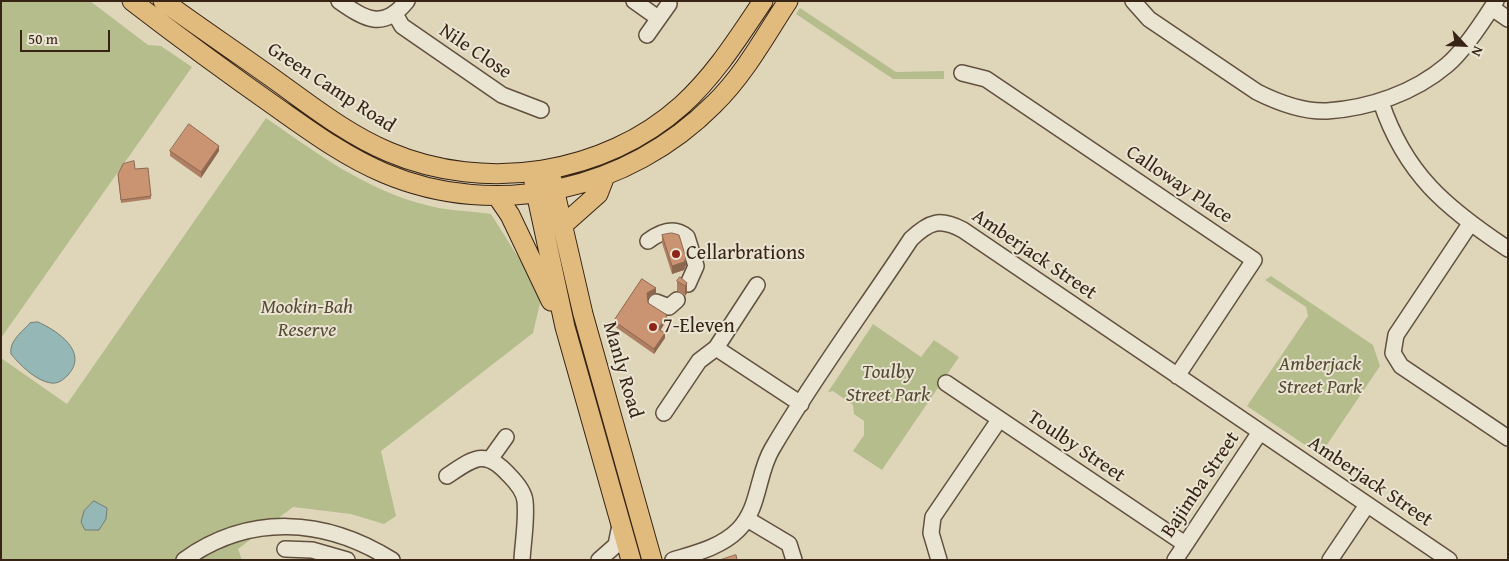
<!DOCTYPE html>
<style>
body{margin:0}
#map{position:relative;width:1509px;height:561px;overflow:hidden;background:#dfd6ba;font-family:"Gentium Book Plus",serif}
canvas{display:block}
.frame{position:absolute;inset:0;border:2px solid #382415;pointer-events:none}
.north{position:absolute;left:1439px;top:20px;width:50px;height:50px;-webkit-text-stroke:4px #eae4d2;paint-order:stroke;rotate:115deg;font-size:14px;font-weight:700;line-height:20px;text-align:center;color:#382415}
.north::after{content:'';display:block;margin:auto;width:18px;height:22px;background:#382415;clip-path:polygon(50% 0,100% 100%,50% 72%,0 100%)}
.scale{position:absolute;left:20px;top:30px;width:90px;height:22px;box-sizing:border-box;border:2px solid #382415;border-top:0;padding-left:6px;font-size:15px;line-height:18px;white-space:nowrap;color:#382415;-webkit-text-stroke:4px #eae4d2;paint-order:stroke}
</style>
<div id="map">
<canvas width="1509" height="561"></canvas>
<div class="frame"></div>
<div class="north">N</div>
<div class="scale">50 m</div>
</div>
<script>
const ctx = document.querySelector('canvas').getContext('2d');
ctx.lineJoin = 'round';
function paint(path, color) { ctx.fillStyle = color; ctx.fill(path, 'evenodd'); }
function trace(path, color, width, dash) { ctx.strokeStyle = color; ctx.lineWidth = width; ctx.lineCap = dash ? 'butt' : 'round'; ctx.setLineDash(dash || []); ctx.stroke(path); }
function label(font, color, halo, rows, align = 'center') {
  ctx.font = font + ' "Gentium Book Plus",serif'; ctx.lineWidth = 4; ctx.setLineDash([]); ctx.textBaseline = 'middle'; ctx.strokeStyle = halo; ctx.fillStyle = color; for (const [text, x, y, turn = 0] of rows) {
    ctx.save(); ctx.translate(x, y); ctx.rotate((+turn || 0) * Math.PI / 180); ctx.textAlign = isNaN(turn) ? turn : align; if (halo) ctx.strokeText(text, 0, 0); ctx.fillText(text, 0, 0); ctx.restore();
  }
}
paint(new Path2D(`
 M1,1h89l58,44 13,1 31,21 -191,271z
 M800,8l96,64 48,-1v8h-51l-97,-65z
 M266,118c52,36 101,73 164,88 20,5 42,5 61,8l51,81 -9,38 -152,118 15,65 -12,8 -33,-10 -58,-7 -55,42 4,11h-241v-202l66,46z
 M1271,276l102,69 7,21 -60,89 -73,-49 61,-90 -2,-9 -41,-27z
 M873,324l48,33 13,-17 25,17 -77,113 -29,-19 11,-16v-14l-10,-7 -1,-9 -20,-14 -5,1z`), '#b5bd8d');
const water = new Path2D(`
 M38,322c20,9 51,30 30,53 -5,5 -10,9 -17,8 -15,-2 -31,-18 -40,-29 -2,-13 11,-22 19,-31z
 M94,501l13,7 -1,11 -7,11h-14l-4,-8 3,-11z`);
paint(water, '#95b8b6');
trace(water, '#707d76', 1);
const minor = new Path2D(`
 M339,1c26,18 44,30 68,0
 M634,1l24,17
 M1133,1l16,18 108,73c20,10 47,20 70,19 43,-3 87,-18 120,-46 17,-14 37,-45 49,-64
 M1492,8l16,11
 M395,14l7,12 100,69 39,15
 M647,35l22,-31
 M962,73l24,6 268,181 -77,116
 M1381,102c24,72 65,106 127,147
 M1470,224l-74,111 -3,18 8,13 107,72
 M648,241c12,-9 26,-15 39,-4l9,29 -8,18
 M656,302l13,5 8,-7
 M716,348l85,56
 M946,383l239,161
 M664,413l35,-52 17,-13 41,-63
 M491,458l15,-21
 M447,476c27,-18 38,-28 62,-1 7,7 15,17 16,26 2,19 -2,40 -3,59
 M747,519l42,25 5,16
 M285,549l27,1 35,10
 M184,560c66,-47 141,-42 208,0
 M599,560l17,-15 4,-20
 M673,560c23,-7 48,-13 65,-30 22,-22 19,-56 34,-81 42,-72 93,-140 139,-210 19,-18 29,-21 52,-9l486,330
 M939,560l-8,-27 2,-16 66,-97
 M1175,560l85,-128
 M1330,560l37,-55`);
const major = new Path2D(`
 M132,1c48,37 97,73 147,108 34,24 67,48 105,64 113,48 245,17 330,-69 30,-29 51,-68 74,-103
 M163,1c36,26 73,51 108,76 38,27 75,57 118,75 96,41 215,23 293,-47 33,-30 56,-67 81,-104
 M552,180l31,134 69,246
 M534,183l31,144 66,233
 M497,196l13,19 41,86
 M562,226l36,-32 7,-18`);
trace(minor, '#62503e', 18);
trace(major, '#382415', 21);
trace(minor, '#eae4d2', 15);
trace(major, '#e0bb7d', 19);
paint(new Path2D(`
 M170,151h49l-18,27 -31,-22z
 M135,169l16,27v3l-30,4 -3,-26z
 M662,235l24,30 -2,5 -12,4 -10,-31z
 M642,279l14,14 -8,5v5l19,17 -7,10 5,8 -11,16 -40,-28v-5z
 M677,281l10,2v10l-2,3 -8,-5z`), '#ae7f63');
paint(new Path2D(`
 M219,146v5l-18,27v-6z
 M686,258v7l-2,5 -12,4v-8z
 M687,283v10l-2,3v-10z
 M656,288v5l-9,5v-5z
 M667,315v5l-9,14v-5z
 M665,333v5l-11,16v-5z`), '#8d6850');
const building = new Path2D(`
 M189,124l30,22 -18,26 -31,-21z
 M134,161l1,8 13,-1 3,28 -30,4 -3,-26 5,-10z
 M672,233l7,2 7,23 -2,4 -12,4 -10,-31z
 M680,277l7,6 -2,3 -8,-5z
 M642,279l14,9 -9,5 1,10 19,12 -9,14 7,4 -11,16 -40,-28z
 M736,555l1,5h-17z`);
paint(building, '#ca9473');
trace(building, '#8d6850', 1);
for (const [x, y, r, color] of [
 [676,254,5,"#8f2418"],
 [653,327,5,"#8f2418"]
]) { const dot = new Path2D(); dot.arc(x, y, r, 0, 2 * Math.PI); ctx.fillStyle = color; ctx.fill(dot); trace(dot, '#eae4d2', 2); }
label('20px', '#382415', '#eae4d2', [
 ["Nile Close",475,52,34],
 ["Green Camp Road",331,88,33],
 ["Calloway Place",1179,185,34],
 ["Amberjack Street",1034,255,34],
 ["Manly Road",622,370,74],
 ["Toulby Street",1076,447,34],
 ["Amberjack Street",1370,482,34],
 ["Bajimba Street",1201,485,-56]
]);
label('20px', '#382415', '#eae4d2', [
 ["Cellarbrations",686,254],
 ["7-Eleven",663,327]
], 'left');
label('italic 20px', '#574a33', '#eae4d2', [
 ["Mookin-Bah",307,308],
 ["Reserve",307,331],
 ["Amberjack",1320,365],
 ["Street Park",1320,388],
 ["Toulby",888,373],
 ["Street Park",888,396]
]);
</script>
